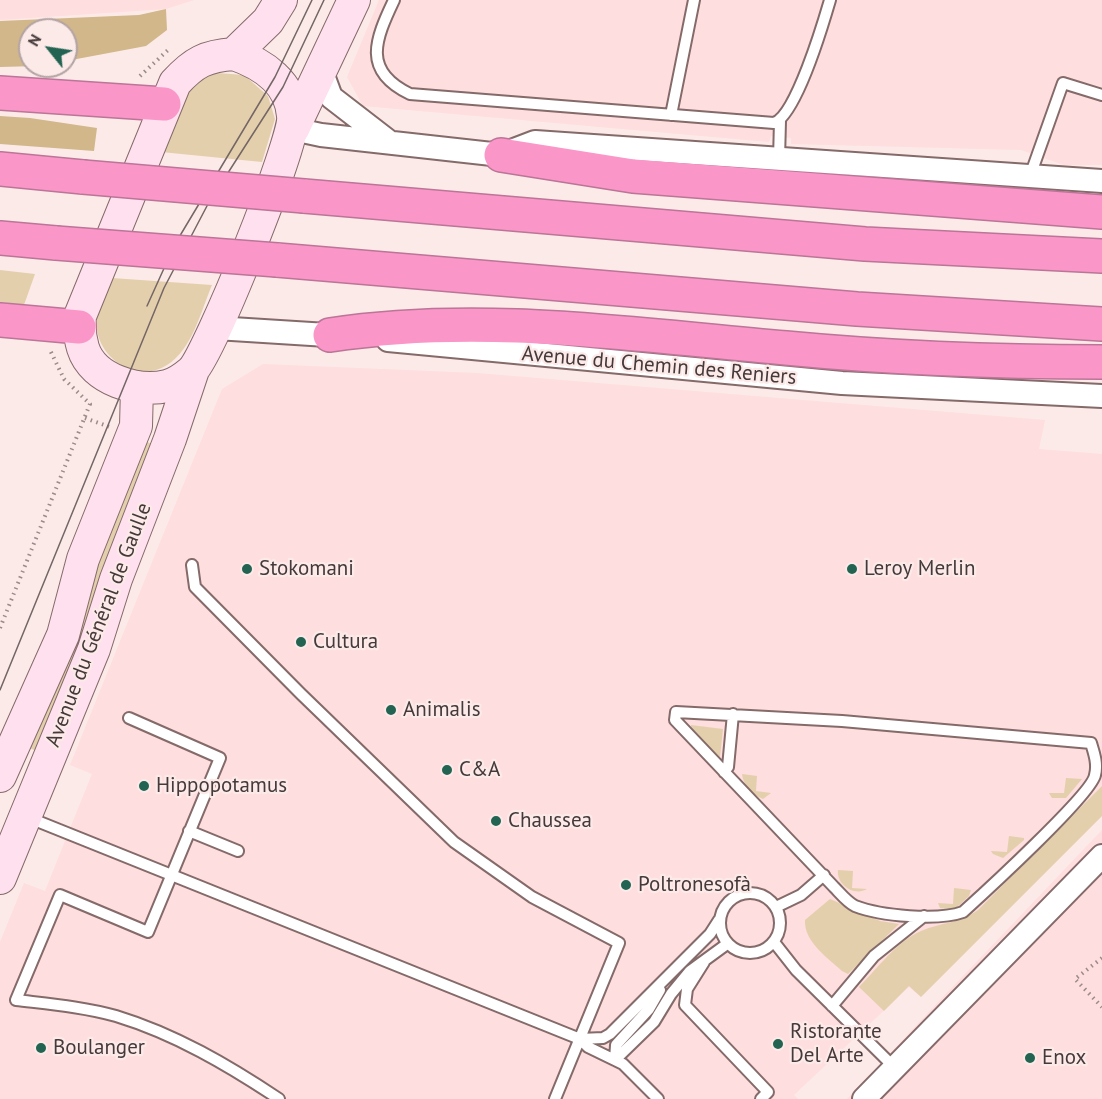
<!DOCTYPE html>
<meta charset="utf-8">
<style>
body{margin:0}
#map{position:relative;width:1102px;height:1099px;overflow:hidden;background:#fceae9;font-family:"PT Sans",sans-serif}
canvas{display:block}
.north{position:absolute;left:18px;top:18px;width:60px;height:60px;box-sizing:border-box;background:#fceae9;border:2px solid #b3a3a3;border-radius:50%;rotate:300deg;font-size:16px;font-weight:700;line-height:24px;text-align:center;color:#453939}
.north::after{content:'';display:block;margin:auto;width:21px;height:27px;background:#236351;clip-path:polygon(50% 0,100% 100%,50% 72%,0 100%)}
</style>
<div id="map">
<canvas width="1102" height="1099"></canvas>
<div class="north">N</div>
</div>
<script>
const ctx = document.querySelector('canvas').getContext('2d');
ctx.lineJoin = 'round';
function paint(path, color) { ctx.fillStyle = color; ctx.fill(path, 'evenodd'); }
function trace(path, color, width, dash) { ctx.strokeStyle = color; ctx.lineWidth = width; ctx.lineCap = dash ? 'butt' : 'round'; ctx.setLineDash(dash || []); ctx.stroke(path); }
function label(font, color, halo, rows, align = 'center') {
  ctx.font = font + ' "PT Sans",sans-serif'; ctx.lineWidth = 4.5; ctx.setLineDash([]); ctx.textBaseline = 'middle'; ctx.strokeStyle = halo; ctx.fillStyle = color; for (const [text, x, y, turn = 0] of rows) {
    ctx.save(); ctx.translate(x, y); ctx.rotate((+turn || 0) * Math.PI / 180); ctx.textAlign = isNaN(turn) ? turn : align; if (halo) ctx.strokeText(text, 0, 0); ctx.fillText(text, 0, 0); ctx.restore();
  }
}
paint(new Path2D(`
 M0,0h194l-28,9 -166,11z
 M379,0h723v165h-38l-43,-15 -230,-6v-6l-20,-2 -2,6 -406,-36 -16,-29z
 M263,364l214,9 568,47 -6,29 63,5v362l-181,181 -12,-10 -115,108 4,4h-798v-157l24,-59 21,8 36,-90 11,-27 -22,-9 152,-376z
 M1102,830v269h-255l96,-102z`), '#fedede');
paint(new Path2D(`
 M218,73l26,2 24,21 7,23 -13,43 -101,-10 27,-62 14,-12z
 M0,270l35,4 -11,31 -24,-3z
 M112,278l100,7c-11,26 -20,65 -45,80 -28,18 -65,-3 -70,-35 -3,-17 9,-37 15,-52z
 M143,440l11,5 -78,217 -37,90 -12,-5z
 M691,725l32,4 -3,28 -29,-27z
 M742,774l15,2 -1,15 15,2 -8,6c-10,-4 -20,-14 -21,-25z
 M1066,778l16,1 -16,19h-14l-3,-5h15z
 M1102,786v30l-181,181 -12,-11 -25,25 -25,-24c19,-19 37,-45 62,-56 21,-9 37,-7 57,-21z
 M1009,836l15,2v2l-21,18 -10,-4 -2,-3 16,1z
 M838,870l15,1 -1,17 15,1c-13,8 -31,-5 -29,-19z
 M954,888l17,2 -2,6 -15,14 -14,-2 -2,-5 15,1z
 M830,899l50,22 19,3 -51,50 -6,-3c-15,-14 -38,-29 -37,-51z`), '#e4cfac');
paint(new Path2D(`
 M166,9l1,21 -21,16 -80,15v-31h-36v36h8l-38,1v-46l139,-6z
 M0,116l30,2 67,10 -3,23 -94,-7z`), '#d1b78a');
const service = new Path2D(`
 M394,0c-19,40 -32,71 16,94l364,29c22,-8 49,-99 56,-123
 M671,115l23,-115
 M779,159l1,-38
 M1030,176l33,-93 39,12
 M192,565l3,22 106,107 153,148 78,55 87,46 -64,156
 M676,712l166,9 249,22c3,10 7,21 4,32 -3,19 -111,118 -132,137 -25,9 -82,4 -108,-6 -8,-4 -15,-13 -21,-19l-159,-167z
 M129,718l91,40 -72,174 -88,-37 -44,105c33,4 68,7 100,16 59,18 112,49 163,83
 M724,772l4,-5 5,-53
 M27,817l553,222 23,-1 7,-4 100,-100 9,-14
 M189,831l49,20
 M720 923a30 30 0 1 1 60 0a30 30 0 1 1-60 0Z
 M776,907l25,-12 23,-20
 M774,942l22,28 99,98
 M704,962l-17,27 -2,16 83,87 -7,7
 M832,1006l42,-50 50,-40
 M580,1039l8,8 35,17 35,35
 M615,1060l39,-38 17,-28 19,-23 37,-27
 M615,1060l1,-15 33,-36 11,-19`);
const minor = new Path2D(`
 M321,70l10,27 57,44
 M293,129l28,6 180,20 34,-13 567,39
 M216,328l127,8
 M388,340l454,43 260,13
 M864,1099l238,-243`);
const secondary = new Path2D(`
 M234,54c29,10 57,29 59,62 3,24 -84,240 -102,256 -6,5 -16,12 -24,14 -29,7 -74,-6 -84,-38 -3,-10 -4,-21 -3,-32l95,-233c19,-21 31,-27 59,-29z
 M234,54l34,-33 13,-21
 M293,129l61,-129
 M0,776l63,-141 20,-76 53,-133 1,-39
 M0,878l94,-229 22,-70 54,-140 23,-69`);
const motorway = new Path2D(`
 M0,93l164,11
 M501,155l132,21 469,36
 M0,169l83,8
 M304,196l561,48 237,12
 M0,238l56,5
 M277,260l580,49 245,15
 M0,320l79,7
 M330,335c151,-23 304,0 456,13 105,10 210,14 316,14`);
trace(service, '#846a69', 14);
trace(minor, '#846a69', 26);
trace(secondary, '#846a69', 34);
trace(motorway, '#bb7597', 36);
trace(new Path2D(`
 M140,76l28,-26
 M85,418l25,9
 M0,628l90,-224 -26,-25 -14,-29
 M1102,958l-27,21 27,28`), '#9a8b8a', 4, [1.5, 4.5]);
trace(service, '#fff', 10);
trace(minor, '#fff', 22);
trace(secondary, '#fee0ef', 32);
trace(motorway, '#fb96c9', 33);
trace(new Path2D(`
 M147,306l28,-62 100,-167 37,-77
 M0,690l164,-402 44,-84 75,-117 41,-87`), '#736665', 1.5);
const motorwayBridge = new Path2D(`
 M83,177l221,19
 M56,243l221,17`);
trace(motorwayBridge, '#bb7597', 36, []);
trace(motorwayBridge, '#fb96c9', 33);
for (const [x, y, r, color] of [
 [247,569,6,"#236351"],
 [852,569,6,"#236351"],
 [301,642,6,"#236351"],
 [391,710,6,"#236351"],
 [447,770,6,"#236351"],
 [144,786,6,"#236351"],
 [496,821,6,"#236351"],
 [626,885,6,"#236351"],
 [778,1044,6,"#236351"],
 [41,1048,6,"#236351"],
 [1030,1058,6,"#236351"]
]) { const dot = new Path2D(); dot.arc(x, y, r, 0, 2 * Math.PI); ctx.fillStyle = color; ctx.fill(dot); trace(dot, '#fceae9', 2); }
label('21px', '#453939', '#fceae9', [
 ["Avenue du Chemin des Reniers",659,366,5],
 ["Avenue du Général de Gaulle",99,625,-69]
]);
label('21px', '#453939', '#fceae9', [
 ["Stokomani",259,569],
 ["Leroy Merlin",864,569],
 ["Cultura",313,642],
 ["Animalis",403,710],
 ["C&A",459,770],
 ["Hippopotamus",156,786],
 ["Chaussea",508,821],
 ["Poltronesofà",638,885],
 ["Ristorante",790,1032],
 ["Del Arte",790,1056],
 ["Boulanger",53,1048],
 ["Enox",1042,1058]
], 'left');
</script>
